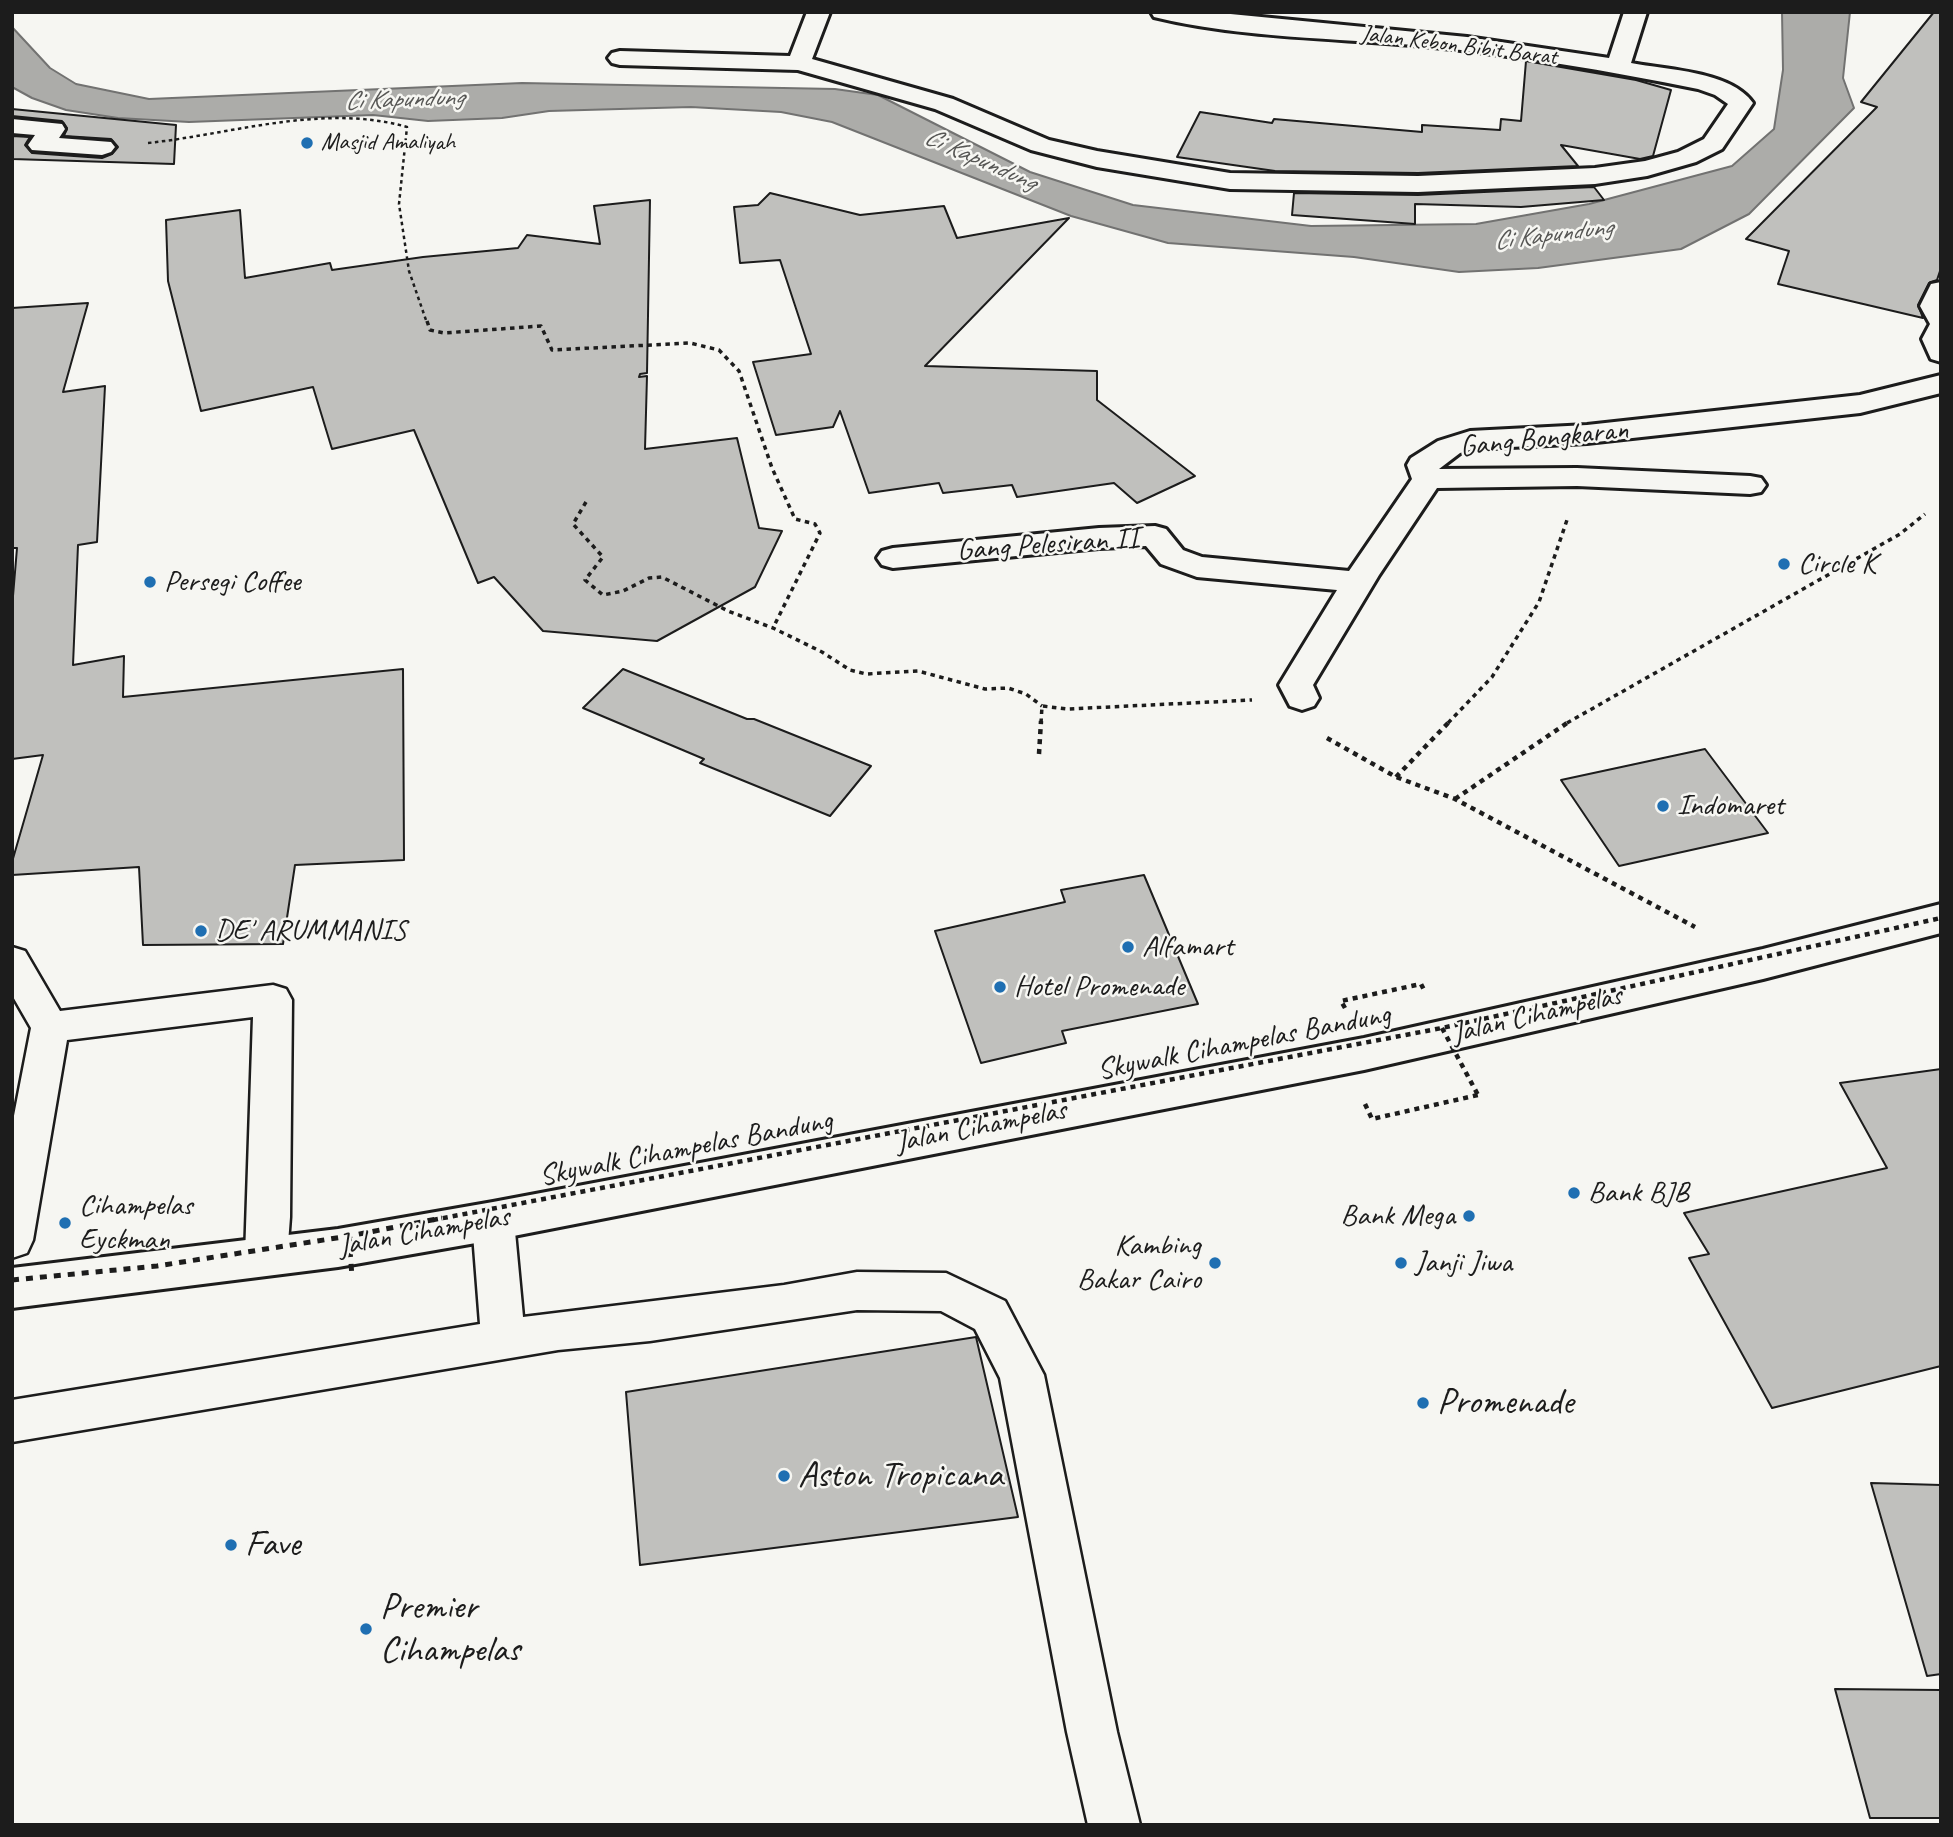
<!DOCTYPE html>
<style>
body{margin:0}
#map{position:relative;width:1953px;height:1837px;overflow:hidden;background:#f6f6f2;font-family:Caveat,sans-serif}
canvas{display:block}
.frame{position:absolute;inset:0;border:14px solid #1c1c1c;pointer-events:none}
</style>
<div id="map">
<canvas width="1953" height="1837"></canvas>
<div class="frame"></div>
</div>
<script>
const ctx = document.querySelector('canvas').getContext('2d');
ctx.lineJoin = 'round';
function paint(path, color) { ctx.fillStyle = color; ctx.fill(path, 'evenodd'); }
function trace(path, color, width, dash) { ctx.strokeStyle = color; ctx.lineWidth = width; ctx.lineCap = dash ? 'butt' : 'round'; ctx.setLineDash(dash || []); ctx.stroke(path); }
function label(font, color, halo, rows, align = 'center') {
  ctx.font = font + ' Caveat,sans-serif'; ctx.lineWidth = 5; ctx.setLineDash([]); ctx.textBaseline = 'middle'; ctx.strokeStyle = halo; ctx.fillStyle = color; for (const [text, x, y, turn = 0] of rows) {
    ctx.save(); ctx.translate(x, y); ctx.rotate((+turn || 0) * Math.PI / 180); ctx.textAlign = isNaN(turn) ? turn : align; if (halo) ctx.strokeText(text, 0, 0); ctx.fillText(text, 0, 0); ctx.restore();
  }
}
const water = new Path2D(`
 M1782,12h68l-7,66 11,30 -105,106 -68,35 -143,19 -79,4 -105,-15 -186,-14 -97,-27 -239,-94 -51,-10 -90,-5 -142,4 -47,7 -74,3 -55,-6 -184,7 -71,-4 -52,-8 -34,-12 -20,-11v-60l38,41 26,16 73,15 373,-16 313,6 43,6 152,77 103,33 178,21 165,-2 113,-20 143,-38 42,-37 9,-59z`);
paint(water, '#acaca9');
trace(water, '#727271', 2);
const building = new Path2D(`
 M1934,12h7v256l-4,12 -8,3 -11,22 5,13 -145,-34 11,-33 -43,-12 131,-132 -16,-5z
 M1526,61l110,19 35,10 -18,66 -13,3 -79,-14 17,21 -160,7 -143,-2 -98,-14 23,-45 72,11 2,-4 148,13v-7l78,5 1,-11 20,2z
 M12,109l164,16 -2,39 -162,-5v-23l18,1 -5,8 7,8 70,5 10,-4 6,-7 -7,-8 -47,-3 3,-8 -5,-7 -50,-5z
 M1594,187l10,13 -83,7 -106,-3v20l-123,-9 2,-22 124,2z
 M770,193l90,22 84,-9 13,32 112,-20 -144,148 172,5v29l98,76 -58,27 -23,-20 -97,14 -5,-12 -69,8 -4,-10 -70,10 -29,-82 -7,16 -57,8 -23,-73 58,-8 -31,-94 -40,3 -6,-56 24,-2z
 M650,200l-3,173 -7,1 -1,3 8,-1 -2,73 92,-11 22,90 23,3 -27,56 -98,54 -114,-10 -49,-54 -16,6 -64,-153 -82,19 -19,-62 -112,24 -33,-130 -2,-61 74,-10 5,68 85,-15 2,7 91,-13 95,-9 9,-13 73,9 -6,-38z
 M88,303l-25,89 42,-6 -8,156 -19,3 -5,120 51,-9 -1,41 280,-28 1,191 -109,5 -12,79 -140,1 -4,-78 -127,8v-13l31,-107 -31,4v-151l5,-60h-5v-240z
 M623,669l124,50h7l117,47 -41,50 -130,-53 4,-4 -121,-51z
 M1705,749l63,84 -149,33 -58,-86z
 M1144,875l54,129 -136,27 4,12 -85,20 -46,-132 130,-29 -4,-12z
 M1941,1069v297l-169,42 -83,-150 20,-4 -25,-41 203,-45 -47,-85z
 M976,1337l42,180 -378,48 -14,-173z
 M1871,1483l70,2v189l-14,2z
 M1835,1689l106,1v128h-71z`);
paint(building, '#c0c0bd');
trace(building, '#1c1c1c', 2);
const lane = new Path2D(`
 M12,947l13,4 35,60 213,-26 13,4 6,11 -2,217 -3,40 -6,13 -15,5 -15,-5 -6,-13 8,-240 -186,23 -34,200 -6,13 -15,5v-132l19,-98 -19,-33z
 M493,1203l15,5 6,13 9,96 261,-32 73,-13 89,1 59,28 39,74 73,357 23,93h-52l-21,-93 -67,-354 -25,-49 -34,-18 -84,-1 -207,31 -92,9 -546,92v-42l468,-76 -8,-103 6,-13z`);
const street = new Path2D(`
 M807,12h23l-18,47 141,40 96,41 48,11 133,22 188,3 177,-8 50,-7 33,-9 26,-13 24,-35 -13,-9 -17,-6c-90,-18 -181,-34 -274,-43 -88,-8 -184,-8 -270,-29l-3,-5h59l257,25 142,21 15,-46h23l-16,51c36,7 100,8 122,40l-31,46 -26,13 -49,14 -52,8 -177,8 -188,-3 -133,-22 -66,-17 -96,-41 -137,-39 -178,-5 -8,-2 -4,-5 4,-5 8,-2 170,5z
 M12,119l50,5 3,5 -6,9 52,4 4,5 -4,5 -9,3 -70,-5 -4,-5 7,-10 -23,-2z
 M1941,282v80l-10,-3 -9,-20 8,-15 -10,-18 11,-22z
 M1941,375v18l-81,20 -273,30 -114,6 -13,4 -21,16 138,-1 173,8 11,2 5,7 -5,7 -11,2 -173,-8 -140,2 -58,87 -66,110 6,13 -5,8 -12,4 -12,-4 -11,-21 58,-95 -140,-13 -36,-13 -15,-18 -47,2 -206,20 -11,-3 -5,-7 5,-7 11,-3 206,-20 56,-2 11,3 17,21 19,7 147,14 63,-92 -5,-14 4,-7 27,-17 32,-10 117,-6 273,-30z`);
const primary = new Path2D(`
 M1941,904v29l-178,46 -399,91 -871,170 -155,27 -326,41v-40l326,-39 155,-27 871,-164 399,-89z`);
trace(lane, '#1c1c1c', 5);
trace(street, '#1c1c1c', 6);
trace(primary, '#1c1c1c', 6);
trace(new Path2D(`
 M148,143c85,-9 175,-40 259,-16l-8,77 10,67 18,52`), '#1c1c1c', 2.5, [3.5, 3.5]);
trace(new Path2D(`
 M427,321l3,9 14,3 97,-7 11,24 138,-7 29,7 20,21 33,97 23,51 20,5 5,9 -47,95
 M586,502l-13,22 30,33 -18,23 18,15 20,-4 26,-13 13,-1 66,34 45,17 49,24 28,18 16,4 52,-3 67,18 23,-1 18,6 16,12
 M1041,723l1,-17 26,3 184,-9
 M1448,723l44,-46 47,-75 28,-82
 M1567,723l333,-189 25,-20`), '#1c1c1c', 3.5, [4.5, 4.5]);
trace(new Path2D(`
 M1327,738l69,39 59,22 240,128
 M1039,754l2,-33
 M1396,777l54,-56
 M1455,799l115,-78
 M1345,1008l-4,-7 80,-17 3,6
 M1365,1104l7,15 106,-24`), '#1c1c1c', 4.5, [5, 5]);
paint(lane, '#f6f6f2');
paint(street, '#f6f6f2');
paint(primary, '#f6f6f2');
trace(new Path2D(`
 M1442,1028l36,67
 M433,1220l1009,-192 499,-110`), '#1c1c1c', 4.5, [5, 5]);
trace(new Path2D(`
 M349,1236l3,41
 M12,1280l145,-14 192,-30 93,-18`), '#1c1c1c', 5, [7, 7]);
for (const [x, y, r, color] of [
 [307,143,7,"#1f6fb2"],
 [1784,564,7,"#1f6fb2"],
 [150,582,7,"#1f6fb2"],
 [1663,806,7,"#1f6fb2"],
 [201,931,7,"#1f6fb2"],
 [1128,947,7,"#1f6fb2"],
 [1000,987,7,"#1f6fb2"],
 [1574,1193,7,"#1f6fb2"],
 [1469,1216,7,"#1f6fb2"],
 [65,1223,7,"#1f6fb2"],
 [1215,1263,7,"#1f6fb2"],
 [1401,1263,7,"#1f6fb2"],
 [1423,1403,7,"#1f6fb2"],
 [784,1476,7,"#1f6fb2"],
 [231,1545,7,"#1f6fb2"],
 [366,1629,7,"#1f6fb2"]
]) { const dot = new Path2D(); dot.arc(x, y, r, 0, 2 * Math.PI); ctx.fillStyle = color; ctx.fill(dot); trace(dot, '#f6f6f2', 2.5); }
label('24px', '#1c1c1c', '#f6f6f2', [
 ["Jalan Kebon Bibit Barat",1459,46,7]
]);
label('24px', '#1c1c1c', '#f6f6f2', [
 ["Masjid Amaliyah",321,143]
], 'left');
label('italic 26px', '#565654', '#f6f6f2', [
 ["Ci Kapundung",404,100,-2],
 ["Ci Kapundung",980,160,24],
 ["Ci Kapundung",1553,235,-7]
]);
label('30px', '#1c1c1c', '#f6f6f2', [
 ["Gang Bongkaran",1544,439,-6],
 ["Gang Pelesiran II",1048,545,-4],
 ["Jalan Cihampelas",1537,1015,-13],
 ["Skywalk Cihampelas Bandung",1244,1043,-11],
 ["Jalan Cihampelas",981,1127,-11],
 ["Skywalk Cihampelas Bandung",686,1149,-11],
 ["Jalan Cihampelas",424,1232,-10]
]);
label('30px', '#1c1c1c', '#f6f6f2', [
 ["Circle K",1798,564],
 ["Persegi Coffee",164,582],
 ["Indomaret",1677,806],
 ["DE' ARUMMANIS",215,931],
 ["Alfamart",1142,947],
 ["Hotel Promenade",1014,987],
 ["Bank BJB",1588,1193],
 ["Cihampelas",79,1206],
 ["Eyckman",79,1240],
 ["Bank Mega",1455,1216,"right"],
 ["Kambing",1201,1246,"right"],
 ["Bakar Cairo",1201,1280,"right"],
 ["Janji Jiwa",1415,1263]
], 'left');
label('37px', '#1c1c1c', '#f6f6f2', [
 ["Promenade",1437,1403],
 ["Aston Tropicana",798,1476],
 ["Fave",245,1545],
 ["Premier",380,1608],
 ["Cihampelas",380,1651]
], 'left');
</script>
